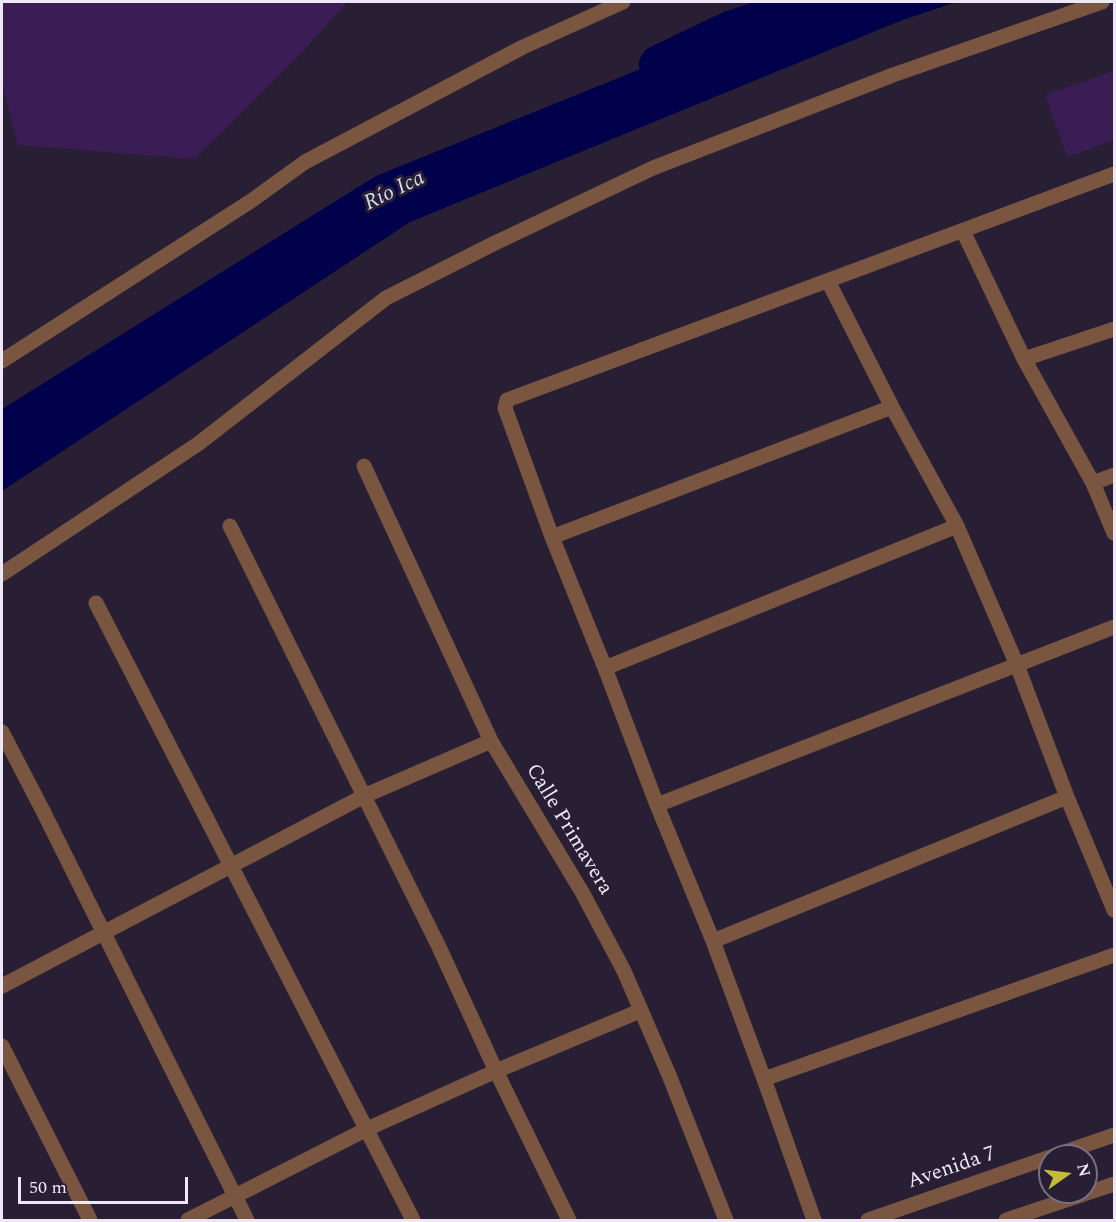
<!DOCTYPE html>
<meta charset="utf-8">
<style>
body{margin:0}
#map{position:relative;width:1116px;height:1222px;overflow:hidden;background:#291f34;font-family:Spectral,serif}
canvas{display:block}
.frame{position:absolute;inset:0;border:3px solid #eee8f6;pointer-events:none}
.north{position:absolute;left:1038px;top:1144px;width:60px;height:60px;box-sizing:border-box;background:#291f34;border:2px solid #786f82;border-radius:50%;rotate:76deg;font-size:16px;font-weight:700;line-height:24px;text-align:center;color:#eee8f6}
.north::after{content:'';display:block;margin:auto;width:21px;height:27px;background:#c6bc3c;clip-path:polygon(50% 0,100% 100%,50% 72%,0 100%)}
.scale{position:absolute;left:18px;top:1177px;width:170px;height:27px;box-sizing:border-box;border:3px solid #eee8f6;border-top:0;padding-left:8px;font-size:18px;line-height:21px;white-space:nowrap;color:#eee8f6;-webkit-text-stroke:4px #291f34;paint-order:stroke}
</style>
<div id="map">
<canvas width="1116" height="1222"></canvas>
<div class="frame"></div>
<div class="north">N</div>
<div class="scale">50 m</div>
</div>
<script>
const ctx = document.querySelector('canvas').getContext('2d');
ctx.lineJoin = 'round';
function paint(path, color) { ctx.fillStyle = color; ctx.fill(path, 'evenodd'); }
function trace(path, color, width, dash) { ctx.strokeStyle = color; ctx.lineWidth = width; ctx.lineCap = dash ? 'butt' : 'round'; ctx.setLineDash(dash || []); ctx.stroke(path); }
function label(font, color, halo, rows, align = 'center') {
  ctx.font = font + ' Spectral,serif'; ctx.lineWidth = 6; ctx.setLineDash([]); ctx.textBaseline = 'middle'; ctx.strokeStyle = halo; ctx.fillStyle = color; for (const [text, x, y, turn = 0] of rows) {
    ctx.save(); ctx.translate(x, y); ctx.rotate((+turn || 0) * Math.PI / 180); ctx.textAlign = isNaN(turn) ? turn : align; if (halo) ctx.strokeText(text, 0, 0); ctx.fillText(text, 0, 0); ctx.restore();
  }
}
paint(new Path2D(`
 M2,2h345l-47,53 -105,104 -177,-14 -16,-60z
 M1114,71v69l-47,17 -22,-62z`), '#3b1d55');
paint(new Path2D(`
 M806,2h150l-56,19 -490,201 -408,269v-82l374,-233z`), '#00014a');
trace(new Path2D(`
 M659,65l73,-35 89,-28`), '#00014a', 40);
trace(new Path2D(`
 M963,231l61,128 69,124 21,50
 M828,281l64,126 65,119 60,139 50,132 47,113
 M1024,359l90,-30
 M2,361l249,-160 54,-39 218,-115 100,-45
 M364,466l127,275 91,151 42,79 45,104 57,145
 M1093,483l21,-8
 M230,526l209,421 57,124 73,149
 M552,537l340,-130
 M2,574l196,-130 188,-146 109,-55 158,-75 240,-93 209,-73
 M96,603l317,617
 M605,668l352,-142
 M2,732l40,77 205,411
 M657,805l457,-178
 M713,941l354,-144
 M2,986l362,-190 127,-55
 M2,1046l88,174
 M764,1079l350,-124
 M188,1220l179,-91 129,-58 144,-60
 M814,1220l-50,-141 -51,-138 -56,-136 -52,-137 -53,-131 -47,-129 2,-8 607,-226`), '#7a5641', 15);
trace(new Path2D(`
 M1053,1156l61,-21
 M868,1220l182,-63
 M1006,1220l108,-36`), '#7a5641', 15);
label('21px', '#eee8f6', '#291f34', [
 ["Calle Primavera",568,830,59],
 ["Avenida 7",952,1169,-19]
]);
label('italic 22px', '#cfdaef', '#291f34', [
 ["Río Ica",395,192,-26]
]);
</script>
